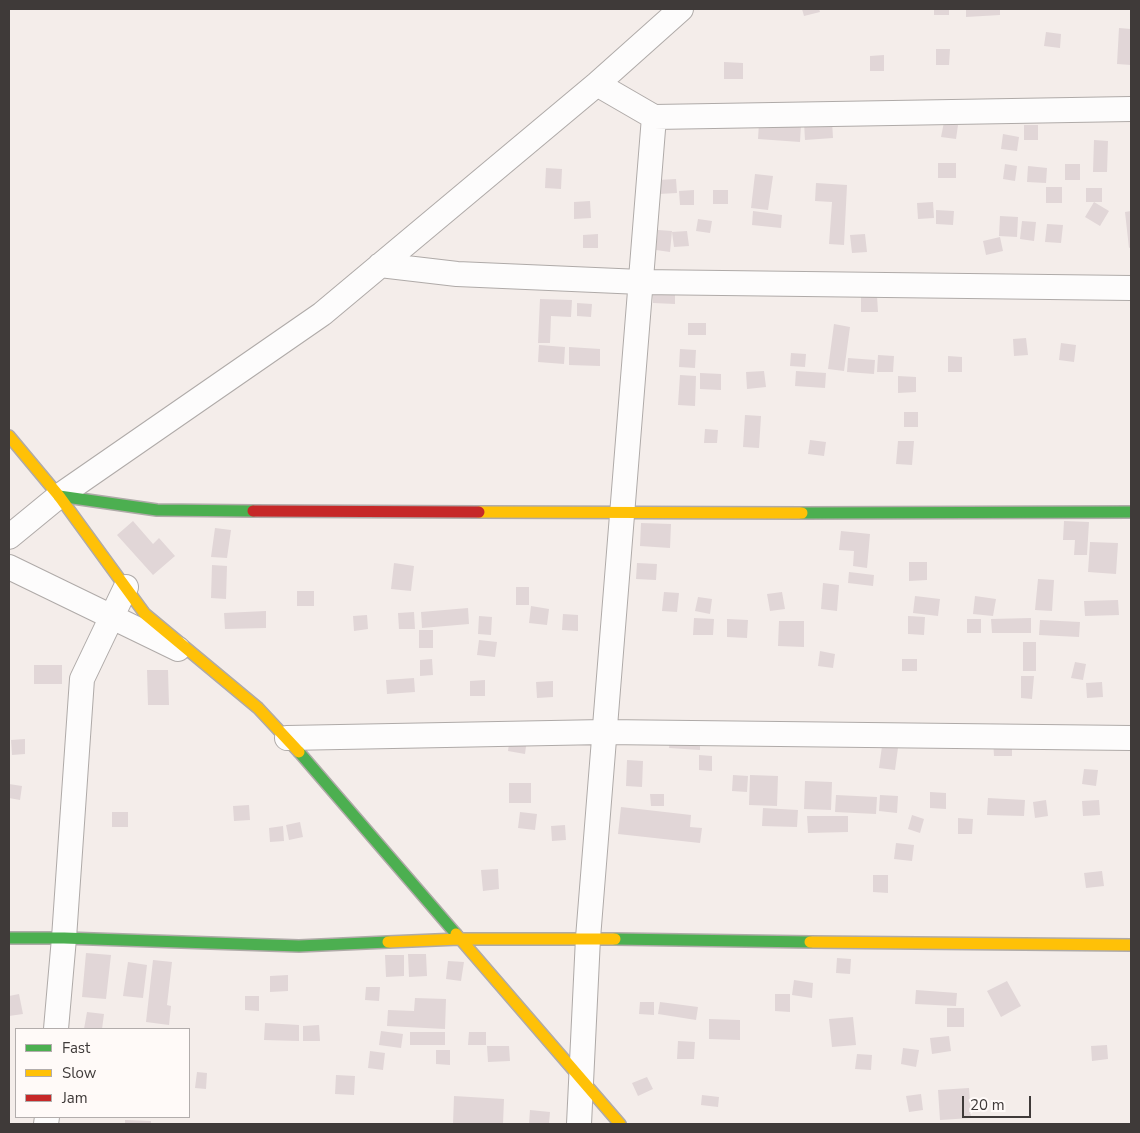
<!DOCTYPE html>
<style>
body{margin:0}
#map{position:relative;width:1140px;height:1133px;overflow:hidden;background:#f4edea;font-family:"Nunito Sans",sans-serif}
canvas{display:block}
.frame{position:absolute;inset:0;border:10px solid #3f3a39;pointer-events:none}
.legend{position:absolute;left:15px;top:1028px;width:175px;height:90px;box-sizing:border-box;background:#fffaf8;border:1px solid #b2adac;margin:0;padding:6px 9px;list-style:none;font-size:15px;color:#3f3a39}
.legend li{display:flex;align-items:center;gap:10px;height:25px}
.legend b{width:25px;border:1px solid #b2adac}
.scale{position:absolute;left:962px;top:1096px;width:69px;height:22px;box-sizing:border-box;border:2px solid #3f3a39;border-top:0;padding-left:6px;font-size:15px;line-height:18px;white-space:nowrap;color:#3f3a39;-webkit-text-stroke:4px #fffaf8;paint-order:stroke}
</style>
<div id="map">
<canvas width="1140" height="1133"></canvas>
<div class="frame"></div>
<ul class="legend">
<li><b style="height:6px;background:#4caf50"></b>Fast</li>
<li><b style="height:6px;background:#ffc107"></b>Slow</li>
<li><b style="height:6px;background:#c62828"></b>Jam</li>
</ul>
<div class="scale">20 m</div>
</div>
<script>
const ctx = document.querySelector('canvas').getContext('2d');
ctx.lineJoin = 'round';
function paint(path, color) { ctx.fillStyle = color; ctx.fill(path, 'evenodd'); }
function trace(path, color, width, dash) { ctx.strokeStyle = color; ctx.lineWidth = width; ctx.lineCap = dash ? 'butt' : 'round'; ctx.setLineDash(dash || []); ctx.stroke(path); }
paint(new Path2D(`
 M802,9h17l1,3 -16,4z
 M934,9h15v6h-15z
 M966,9h34v6l-34,2z
 M1119,28l12,1v36l-14,-1z
 M1046,32l15,2 -1,14 -16,-2z
 M936,49h14l-1,16h-13z
 M884,55v16h-14v-15z
 M724,62l19,1v16h-19z
 M832,121l1,17 -28,2 -1,-18z
 M944,122l14,3 -2,14 -15,-2z
 M759,123l42,2 -1,17 -42,-3z
 M1024,125h14v15h-14z
 M1003,134l16,3 -2,14 -16,-2z
 M1094,140l14,1 -1,31h-14z
 M938,163h18v15h-18z
 M1005,164l12,2 -2,15 -12,-2z
 M1065,164h15v16h-15z
 M1028,166l19,2 -1,15 -19,-1z
 M546,168l16,1 -1,20 -16,-1z
 M755,174l18,2 -5,34 -17,-2z
 M676,179l1,14 -18,1 -1,-14z
 M816,183l31,2 -3,60 -15,-1 3,-42 -17,-1z
 M1046,187h16v16h-16z
 M1086,188h16v14h-16z
 M694,190v15h-14l-1,-14z
 M713,190h15v14h-15z
 M590,201l1,17 -17,1v-17z
 M933,202l1,16 -16,1 -1,-16z
 M1094,202l15,9 -9,15 -15,-9z
 M936,210l18,1 -1,14 -17,-1z
 M753,211l29,4 -1,13 -29,-3z
 M1131,211v36l-2,1 -4,-36z
 M1000,216l18,1 -1,20 -18,-1z
 M698,219l14,2 -2,12 -14,-2z
 M1022,221l14,1 -2,19 -14,-2z
 M1047,224l16,1 -2,18 -16,-1z
 M658,230l14,1 -2,21 -14,-2z
 M687,231l2,15 -15,1 -2,-15z
 M598,234v14h-15v-13z
 M865,234l2,18 -15,1 -2,-18z
 M1000,237l3,14 -17,4 -3,-14z
 M653,289l22,1v14l-22,-1z
 M861,296h16l1,16h-17z
 M540,299l32,1 -1,17 -20,-1 -1,27h-12z
 M577,303l15,1 -1,13 -14,-1z
 M688,323h18v12h-18z
 M834,324l16,3 -6,44 -16,-2z
 M1026,338l2,17 -14,1 -1,-17z
 M1061,343l15,2 -2,17 -15,-2z
 M539,345l26,2 -1,17 -26,-2z
 M569,347l31,2v17l-31,-1z
 M680,349l16,1 -1,18 -16,-1z
 M791,353l15,1 -1,13 -15,-1z
 M878,355l16,1 -1,16h-16z
 M948,356l14,1v15h-14z
 M848,358l27,2 -1,14 -27,-2z
 M764,371l2,16 -19,2 -1,-17z
 M796,371l30,2 -1,15 -30,-2z
 M700,373l21,1v16l-21,-1z
 M680,375l16,1 -1,30 -17,-1z
 M898,376l18,1v15l-18,1z
 M904,412h14v15h-14z
 M745,415l16,1 -2,32 -16,-1z
 M705,429l13,1 -1,13h-13z
 M810,440l16,2 -2,14 -16,-2z
 M898,441h16l-2,24 -16,-1z
 M133,521l20,23 6,-6 16,18 -22,19 -36,-40z
 M1064,521l25,1 -2,33h-13l1,-15h-12z
 M641,523l30,1 -1,24 -30,-2z
 M215,528l16,2 -4,28 -16,-1z
 M841,531l29,3 -3,34 -14,-2 1,-15 -15,-1z
 M1090,542l28,1 -2,31 -28,-2z
 M909,562h18v18l-18,1z
 M394,563l20,3 -3,25 -20,-2z
 M637,563l20,1 -1,16 -20,-1z
 M212,565l15,1 -1,33 -15,-1z
 M849,572l25,3 -1,11 -25,-3z
 M1038,579l16,1 -2,31 -17,-1z
 M823,583l16,2 -2,26 -16,-2z
 M516,587h13v18h-13z
 M297,591h17v15h-17z
 M664,592l15,1 -2,19 -15,-1z
 M782,592l3,17 -15,2 -3,-17z
 M915,596l25,3 -2,17 -25,-3z
 M975,596l21,3 -3,17 -20,-2z
 M698,597l14,2 -2,15 -15,-3z
 M1118,600l1,15 -34,1 -1,-15z
 M531,606l18,3 -2,16 -18,-2z
 M468,608l1,16 -47,4 -1,-16z
 M266,611v17l-41,1 -1,-16z
 M414,612l1,17h-16l-1,-16z
 M563,614l15,1v16l-16,-1z
 M367,615l1,14 -14,2 -1,-15z
 M479,616l13,1 -1,18 -13,-1z
 M908,616l17,1 -1,18 -16,-1z
 M694,618l20,1 -1,16h-20z
 M1031,618v15h-39l-1,-14z
 M727,619l21,1 -1,18 -20,-1z
 M967,619h14v14h-14z
 M1040,620l40,2 -1,15 -40,-2z
 M779,621h25v26l-26,-1z
 M419,630h14v18h-14z
 M479,640l18,2 -2,15 -18,-2z
 M1023,642h13v29h-13z
 M820,651l15,3 -2,14 -15,-2z
 M432,659l1,16 -13,1v-16z
 M902,659h15v12h-15z
 M1075,662l11,2 -3,16 -12,-2z
 M34,665h28v19h-28z
 M147,670h21l1,35h-21z
 M1021,676h13l-2,23 -11,-1z
 M414,678l1,14 -28,2 -1,-14z
 M485,680v16h-15v-15z
 M553,681v16l-16,1 -1,-16z
 M1102,682l1,15 -16,1 -1,-15z
 M671,731l29,1v18l-31,-2z
 M510,736l17,3 -2,15 -17,-3z
 M25,739v15l-13,1 -1,-15z
 M993,739h19v17h-18z
 M882,746l16,2 -3,22 -16,-2z
 M699,755l13,1v15l-13,-1z
 M627,760l16,1 -1,26 -16,-1z
 M1084,769l14,1 -2,16 -14,-2z
 M733,775l15,1 -1,16 -15,-1z
 M750,775l28,1 -1,30 -28,-1z
 M805,781l27,1 -1,28 -27,-1z
 M509,783h22v20h-22z
 M9,784l13,2 -2,14 -11,-2z
 M930,792l16,1v16l-16,-1z
 M650,794h14v12h-13z
 M836,795l41,2 -1,17 -41,-2z
 M880,795l18,1 -1,17 -18,-2z
 M988,798l37,2 -1,16 -37,-1z
 M1046,800l2,16 -13,2 -2,-16z
 M1099,800l1,15 -17,1 -1,-15z
 M249,805l1,15 -16,1 -1,-15z
 M621,807l70,8 -1,12 12,1 -2,15 -82,-9z
 M763,808l35,2 -1,17 -35,-1z
 M112,812h16v15h-16z
 M520,812l17,2 -2,16 -17,-2z
 M912,815l12,4 -4,14 -12,-4z
 M807,816h41v16l-40,1z
 M958,818l15,1 -1,15h-14z
 M300,822l3,15 -14,3 -3,-15z
 M565,825l1,15 -14,1 -1,-15z
 M283,826l1,15 -14,1 -1,-14z
 M896,843l18,2 -2,16 -18,-2z
 M498,869l1,20 -16,2 -2,-21z
 M1102,871l2,15 -18,2 -2,-15z
 M873,875h15v18l-15,-1z
 M86,953l25,2 -5,44 -24,-2z
 M408,954h18l1,22 -18,1z
 M385,955h19v21l-18,1z
 M837,958l14,1 -1,15 -14,-1z
 M153,960l19,2 -5,43 4,1 -2,19 -23,-3z
 M448,961l16,1 -3,19 -15,-2z
 M128,962l19,3 -4,33 -20,-2z
 M288,975v16l-18,1v-16z
 M794,980l19,3 -1,15 -20,-3z
 M1007,981l14,25 -20,11 -14,-26z
 M366,987h14l-1,14 -14,-1z
 M916,990l41,3 -1,13 -41,-2z
 M19,994l4,20 -14,2v-20z
 M775,994h15v18l-15,-1z
 M245,996h14v15l-14,-1z
 M415,998l31,1 -1,30 -58,-3 1,-16 26,1z
 M640,1002h14v13l-15,-1z
 M660,1002l38,5 -2,13 -38,-6z
 M947,1008h17v19h-17z
 M87,1012l17,2 -2,15h-18z
 M853,1017l3,28 -24,2 -3,-28z
 M709,1019l31,1v20l-31,-1z
 M265,1023l34,2v16l-35,-1z
 M319,1025l1,16h-17v-15z
 M381,1031l22,3 -2,14 -22,-3z
 M410,1032h35v13h-35z
 M469,1032h17v13h-18z
 M949,1036l2,15 -19,3 -2,-16z
 M678,1041l17,1 -1,17h-17z
 M1107,1045l1,14 -16,2 -1,-15z
 M487,1046h22l1,15 -22,1z
 M903,1048l16,2 -3,17 -15,-3z
 M436,1050h14v15l-14,-1z
 M370,1051l15,2 -2,17 -15,-2z
 M857,1054l15,1 -1,15 -16,-1z
 M197,1072l10,1 -1,16 -11,-1z
 M336,1075l19,1 -1,19 -19,-1z
 M647,1077l6,12 -15,7 -6,-13z
 M969,1088l2,30 -31,2 -2,-30z
 M921,1094l2,16 -14,2 -3,-16z
 M702,1095l17,2 -1,10 -17,-2z
 M454,1096l50,3 -1,25h-50z
 M530,1110l20,2 -1,12h-20z
 M125,1120l26,1v3h-26z`), '#e1d6d7');
const street = new Path2D(`
 M597,84l57,33 477,-8
 M380,265l77,9 184,8 490,6
 M9,537l50,-41 263,-182 275,-230 84,-75
 M9,567l169,82
 M287,738l317,-6 527,6
 M56,1029l8,-91 18,-259 44,-92
 M46,1124l1,-7
 M579,1124l9,-186 66,-821`);
const fast = new Path2D(`
 M59,496l98,14 96,1
 M802,513l329,-1
 M299,752l157,182
 M9,938h55l235,8 89,-4
 M615,939l195,3`);
const slow = new Path2D(`
 M9,436l50,60 86,118 113,94 41,44
 M479,512l323,1
 M456,934l164,190
 M388,942l71,-3h156
 M810,942l321,3`);
const jam = new Path2D(`
 M253,511l226,1`);
trace(street, '#afaaa8', 26);
trace(fast, '#afaaa8', 14);
trace(slow, '#afaaa8', 14);
trace(jam, '#afaaa8', 14);
trace(street, '#fdfcfc', 24);
trace(fast, '#4caf50', 11);
trace(slow, '#ffc107', 11);
trace(jam, '#c62828', 11);
</script>
